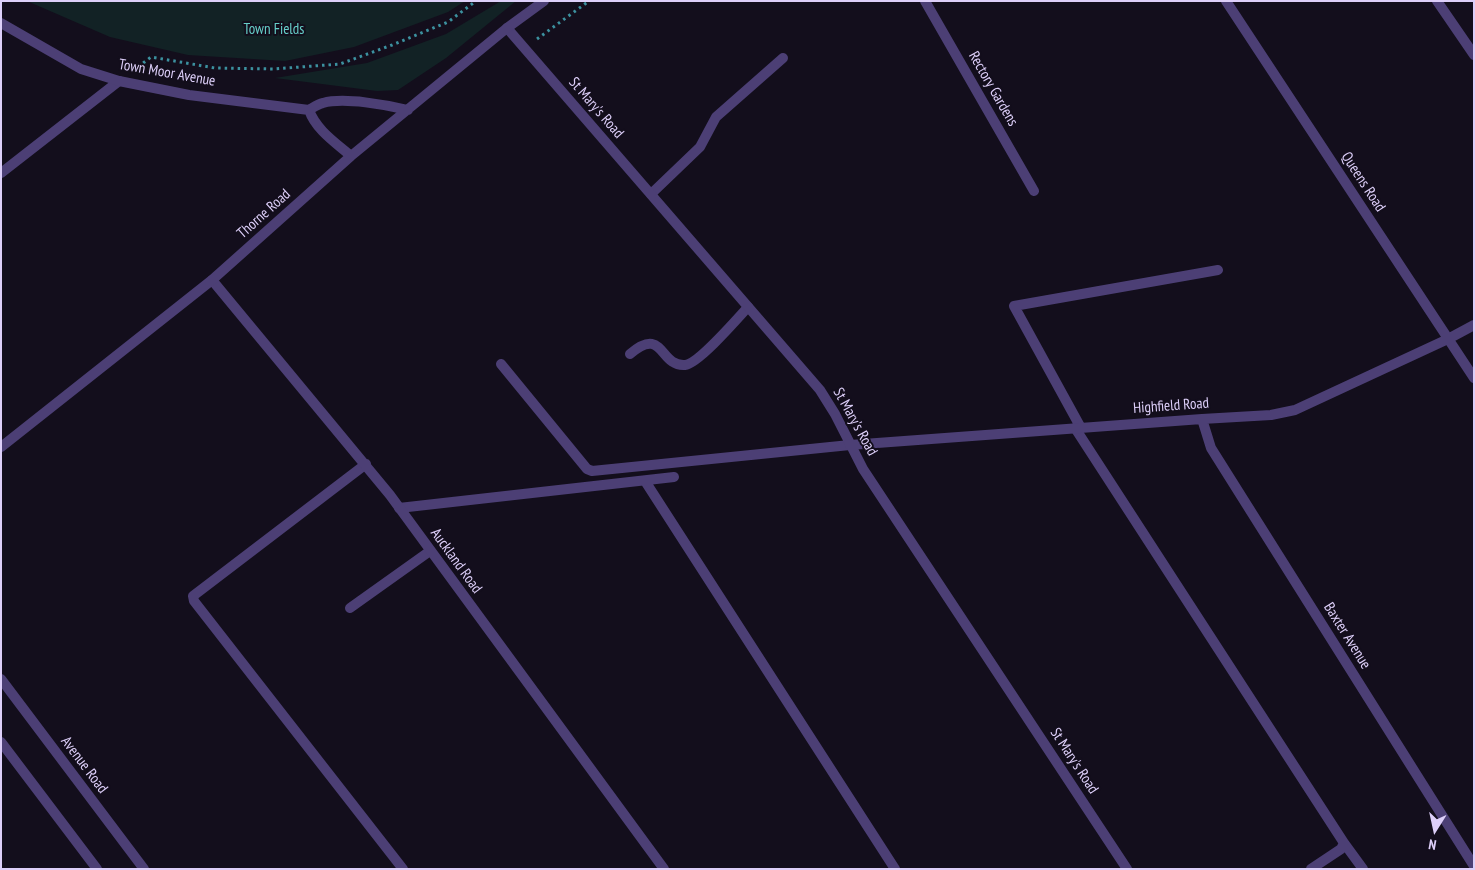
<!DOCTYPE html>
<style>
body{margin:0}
#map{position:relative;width:1475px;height:870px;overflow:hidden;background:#130e1c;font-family:"PT Sans Narrow",sans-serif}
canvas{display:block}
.frame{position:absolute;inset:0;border:2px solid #ddcff9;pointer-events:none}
.north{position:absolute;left:1410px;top:805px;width:50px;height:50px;-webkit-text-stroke:4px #130e1c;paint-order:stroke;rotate:190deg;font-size:14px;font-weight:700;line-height:20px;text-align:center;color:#ddcff9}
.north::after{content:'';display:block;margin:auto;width:18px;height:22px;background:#ddcff9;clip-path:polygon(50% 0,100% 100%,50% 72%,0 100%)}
</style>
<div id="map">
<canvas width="1475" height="870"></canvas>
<div class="frame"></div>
<div class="north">N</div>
</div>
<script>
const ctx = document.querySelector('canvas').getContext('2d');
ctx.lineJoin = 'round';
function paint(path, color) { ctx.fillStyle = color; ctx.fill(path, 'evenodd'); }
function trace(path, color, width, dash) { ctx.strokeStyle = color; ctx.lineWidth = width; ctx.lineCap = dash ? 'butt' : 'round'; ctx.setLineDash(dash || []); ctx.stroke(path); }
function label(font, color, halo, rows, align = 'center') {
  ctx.font = font + ' "PT Sans Narrow",sans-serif'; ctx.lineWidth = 4; ctx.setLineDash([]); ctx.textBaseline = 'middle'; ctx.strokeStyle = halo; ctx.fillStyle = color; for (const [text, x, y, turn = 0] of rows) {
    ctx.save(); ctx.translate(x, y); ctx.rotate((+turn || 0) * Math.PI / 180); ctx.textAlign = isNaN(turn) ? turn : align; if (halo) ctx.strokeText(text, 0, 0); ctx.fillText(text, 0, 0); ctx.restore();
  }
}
paint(new Path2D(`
 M27,1h438l-17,11 -94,35 -69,14 -97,-6 -78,-18z
 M501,1h15l-70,57 -48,32 -21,1 -102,-13 92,-15 79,-29z`), '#122225');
trace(new Path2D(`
 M537,39l52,-38
 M138,67l13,-10 64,11 59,1 66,-5 52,-19 56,-23 28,-21`), '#3c919f', 3, [2.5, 4]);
trace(new Path2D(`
 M1437,1l37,54
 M1,173l118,-92
 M651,194l49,-47 16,-30 67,-59
 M630,354c34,-29 29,13 55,11 13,-1 53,-47 63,-58
 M501,364l86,105 5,2 258,-26
 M1075,428l269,415 -3,6 -30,20
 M1081,428l-67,-122 204,-36
 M366,464l-173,132 1,5 209,268
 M645,481l250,388
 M399,508l275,-31
 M350,608l80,-57
 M1344,843l19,26`), '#4c3f75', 10);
trace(new Path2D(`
 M925,1l109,190
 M1226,1l248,377
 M507,28l313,362 15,24 28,55 264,400
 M212,280l178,215 274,374
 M1202,419l9,29 263,418
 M850,445l352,-26 69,-4 24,-5 153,-71 26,-14
 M1,679l143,190
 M1,742l96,127`), '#4c3f75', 10);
trace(new Path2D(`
 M1,23l80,46 38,12 70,14 120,15c5,-3 9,-6 14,-7 21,-6 64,2 85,7
 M309,110c7,20 27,33 42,46
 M1,447l211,-167 139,-124 156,-128 37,-27`), '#4c3f75', 10);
label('15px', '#66cec9', '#130e1c', [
 ["Town Fields",274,30]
]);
label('15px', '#ddcff9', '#130e1c', [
 ["Town Moor Avenue",167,73,10],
 ["Rectory Gardens",993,89,60],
 ["St Mary's Road",596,108,49],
 ["Queens Road",1363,182,57],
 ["Thorne Road",264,214,-42],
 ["Highfield Road",1171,406,-4],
 ["St Mary's Road",855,422,61],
 ["Auckland Road",456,561,54],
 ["Baxter Avenue",1347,636,58],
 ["St Mary's Road",1074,761,57],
 ["Avenue Road",84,765,53]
]);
</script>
